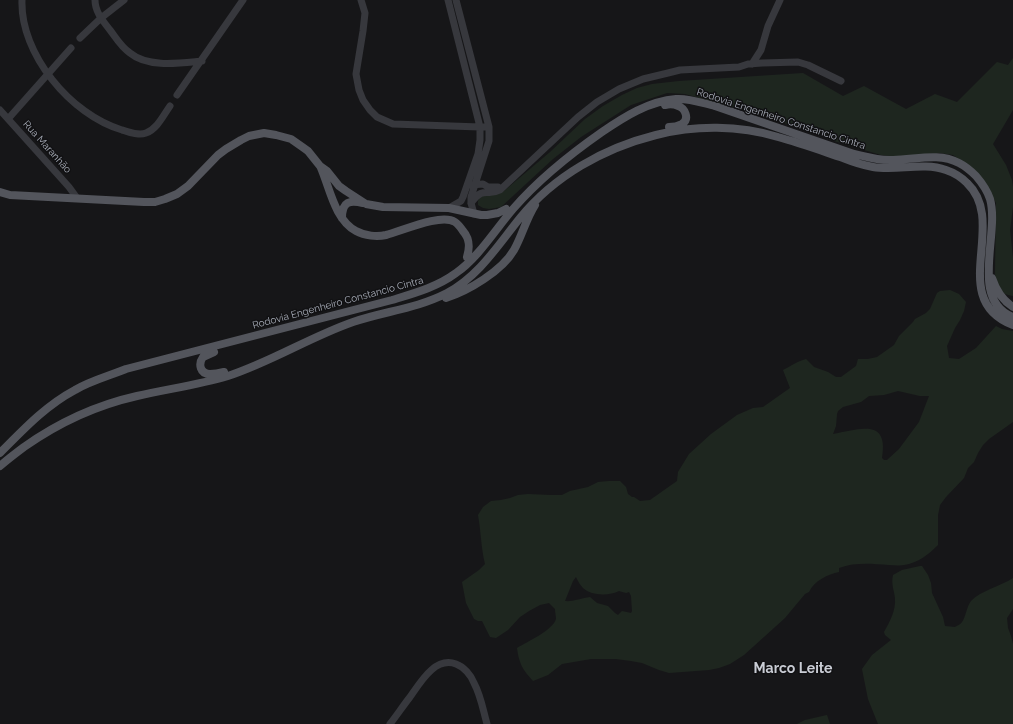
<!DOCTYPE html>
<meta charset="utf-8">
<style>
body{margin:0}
canvas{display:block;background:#161618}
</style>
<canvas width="1013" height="724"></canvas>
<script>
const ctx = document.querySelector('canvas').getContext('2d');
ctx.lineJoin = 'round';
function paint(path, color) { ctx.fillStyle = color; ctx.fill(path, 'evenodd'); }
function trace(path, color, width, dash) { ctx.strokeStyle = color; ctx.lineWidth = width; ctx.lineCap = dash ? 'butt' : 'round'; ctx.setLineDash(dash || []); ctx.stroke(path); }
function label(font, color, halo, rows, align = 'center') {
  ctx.font = font + ' Raleway,sans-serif'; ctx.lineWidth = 3; ctx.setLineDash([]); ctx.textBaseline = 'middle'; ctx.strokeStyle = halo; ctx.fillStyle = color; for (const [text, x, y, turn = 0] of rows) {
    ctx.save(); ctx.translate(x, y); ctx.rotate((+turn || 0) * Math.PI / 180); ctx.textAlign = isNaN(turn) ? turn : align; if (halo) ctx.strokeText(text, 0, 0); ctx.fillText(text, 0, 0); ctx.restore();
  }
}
paint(new Path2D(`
 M1013,58v52l-20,34 13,21 6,15 1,7v20l-3,23 3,28v38c-14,-2 -17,-10 -18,-23l1,-70 -7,-14 -20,-23 -16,-11 -13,-2 -43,4 -16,-2 -47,-14 -66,-24 -83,-23 -18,-1 -36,12 -50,32 -28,22 -52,48 -12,2 -6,-1 -5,-3v-4l2,-4 5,-2 19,-4 46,-39 35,-33 18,-13 19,-11 15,-7 15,-4 27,-3 124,-8 40,23 21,-10 42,23 29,-15 22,8 40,-40 11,3z
 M950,290l9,4 7,8 -2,9 -4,9 -5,8 -8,18 2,12 10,1 17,-11 20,-22 6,3 11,2v91l-24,17 -6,6 -5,8 -4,9 -6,6 -4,10 -18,19 -6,8 -2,10v30c-9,9 -20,18 -34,20 -5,1 -10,0 -15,0 -17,-1 -34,-3 -50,3v4c-11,2 -25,9 -30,20l-4,2 -20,24 -41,37 -14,9 -11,4 -10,2 -40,3 -10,-3 -17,-7 -11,-2 -15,-2h-25l-29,5 -14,11 -15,6c-10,-11 -14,-17 -16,-33 10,-6 36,-18 39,-29 0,-3 -1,-7 -1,-10l-6,-6 -9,2 -11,6 -9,6 -12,13 -12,8 -6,-1 -8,-16h-4l-4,-2 -8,-16 -4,-21 17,-12 6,-6c-4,-16 -4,-33 -7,-49l5,-8 8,-6 10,-1 9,-2 8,-3 10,-1 22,1h12l8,-4 18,-4 10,-5 11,-1h11l6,6 2,7 4,3h2l6,4 10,-1 27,-19 1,-9 11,-18 22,-20 26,-19 16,-7 10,-1 27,-19 -7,-18c8,-4 15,-9 23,-11l8,8 14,5 8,5h5l15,-11 2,-7h10l9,-2 17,-12 5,-9 14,-14 2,-3 11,-6 4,-4 7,-16 3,-2zM898,391l22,5h9l-10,26 -20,27 -12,11h-3l-2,-2c7,-41 -24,-28 -49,-24l3,-8 1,-12 1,-3 5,-4 18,-5 8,-6 15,-1zM576,577c2,4 4,8 7,11 9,8 26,8 36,3l7,2 3,-1 2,4 1,15 -1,2 -9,-2 -4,4 -3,-2 -7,-7 -11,-3 -7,-6c-8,1 -18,5 -25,4l8,-20z
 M920,566h2l6,9 3,8 1,10 11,24 2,9 10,1c2,-1 6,-3 7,-5 4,-5 4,-14 9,-21 9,-10 30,-15 42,-23v31l-6,9 1,10 3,8 2,8v80h-135l-10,-25 -6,-30 10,-14 19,-15 -6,-5 -1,-3c6,-11 12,-21 11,-34 -1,-9 -4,-13 -2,-23l9,-5z
 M827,715l3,9h-33l8,-4z`), '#1e261f');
trace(new Path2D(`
 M22,0c-2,54 49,115 100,130 8,2 16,6 24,3 11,-4 17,-17 24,-27
 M95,0c0,12 8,21 15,30 6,8 11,17 20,23 18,15 50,10 72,8
 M361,0l4,13 -2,18 -7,43 3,16 4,10 7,10 7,7 16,7 87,3h9
 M448,0l32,127v13l-2,14 -15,43 -2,4 -12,7
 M456,0l33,127v14l-18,56v6l3,11
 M80,38l21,-20 23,-18
 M752,64l9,-14 7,-24 12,-26
 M177,95l66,-95
 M0,110l69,77 8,11
 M8,119l63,-71
 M471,185l12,-1 5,3h10
 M471,203c13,-18 16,-6 29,-13l78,-73 19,-15 22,-13 24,-10 25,-6 12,-3 59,-3 9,-3 14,-1 36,-1 10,3 33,16
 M390,724c7,-9 13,-18 20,-27 10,-14 25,-41 46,-33 8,3 15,11 18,19 7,13 9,27 13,41`), '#37383d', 7);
trace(new Path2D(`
 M665,105c4,-1 9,-1 13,1 7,2 12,13 4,18 -4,2 -9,3 -13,3
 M321,168c9,21 14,52 35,63 9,5 21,6 30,4 16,-4 55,-22 69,-13 3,2 6,6 8,9 7,8 7,16 4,26
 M0,192l10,3 134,7h11l10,-3 12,-5 11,-8 30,-31 8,-6 15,-9 8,-4 15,-3 12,2 15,4 10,7 7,5 12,15 7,5 12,15 7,5 20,13 17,3 66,1 32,7h6l11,-2 8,-4
 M342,218c0,-17 8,-18 21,-15
 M992,278c4,12 10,22 21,29
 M446,298c22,-7 56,-27 68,-48 8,-14 12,-31 21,-45
 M214,352l-11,5c-5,7 -3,17 7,17 5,0 10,-1 14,-2
 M0,453c23,-23 45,-47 75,-63 15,-9 34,-14 51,-21l266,-69c23,-7 45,-13 64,-27 22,-15 39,-43 57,-64 26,-30 56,-54 89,-77 22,-15 47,-31 74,-33 13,-1 26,4 39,7l139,48c13,3 25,7 39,6 22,0 45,-8 66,3 6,3 12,8 17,13 6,7 11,14 14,23 10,35 -21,101 23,118
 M0,466c8,-7 16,-13 24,-19 34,-24 73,-42 113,-51 30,-7 61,-11 91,-20 43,-14 82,-39 125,-54 32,-11 63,-13 94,-29 32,-17 51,-48 73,-75 34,-42 84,-70 136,-83 39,-10 83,-10 122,2 22,6 44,14 65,21 10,4 19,7 30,9 24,4 50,-5 73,3 9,3 15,7 21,13 42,40 -21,116 46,142`), '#53555c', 8);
label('10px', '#a8adb8', '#111113', [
 ["Rodovia Engenheiro Constancio Cintra",781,119,18],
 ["Rua Maranhão",47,147,48],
 ["Rodovia Engenheiro Constancio Cintra",338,303,-15]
]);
label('bold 14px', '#c9ccd4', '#111113', [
 ["Marco Leite",793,669]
]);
</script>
